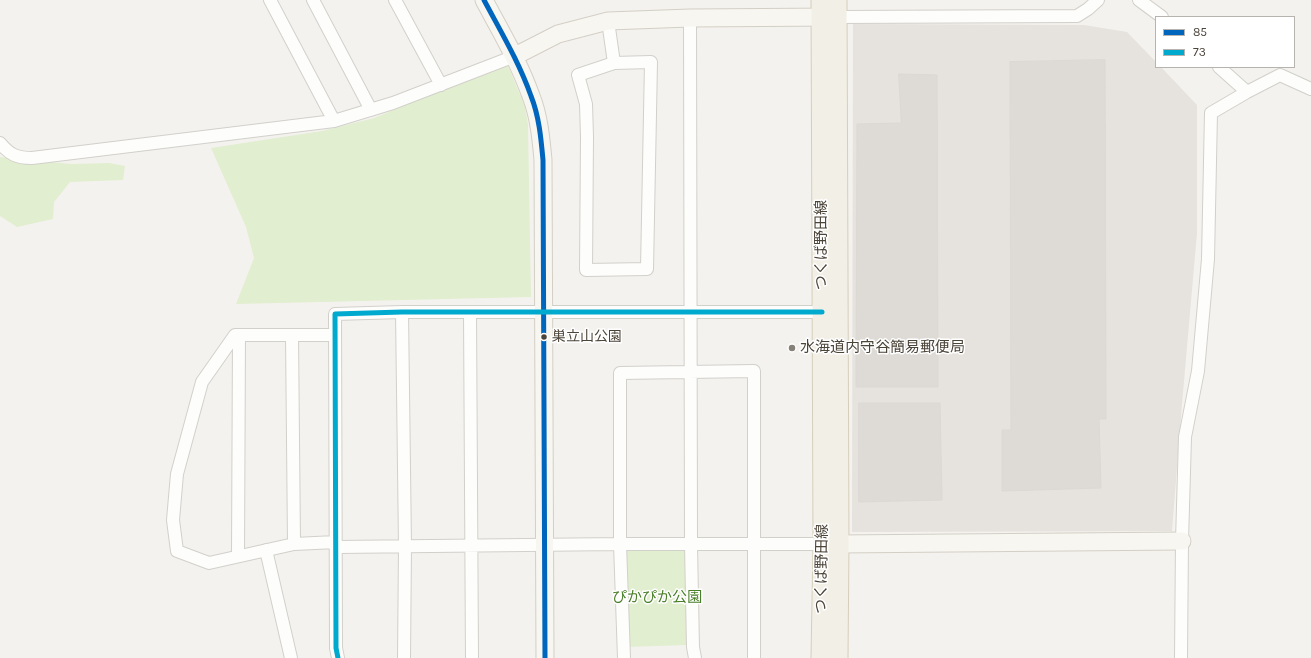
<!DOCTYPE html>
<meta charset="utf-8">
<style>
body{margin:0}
#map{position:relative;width:1311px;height:658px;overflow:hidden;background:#f4f2ee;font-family:Karla,sans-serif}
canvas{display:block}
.legend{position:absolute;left:1155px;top:16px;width:140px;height:52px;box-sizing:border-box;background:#fff;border:1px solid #b7b4b0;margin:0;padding:5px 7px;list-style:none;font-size:12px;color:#4b4439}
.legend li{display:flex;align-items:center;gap:8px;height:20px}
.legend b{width:20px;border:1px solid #b7b4b0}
</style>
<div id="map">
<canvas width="1311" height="658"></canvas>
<ul class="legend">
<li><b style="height:5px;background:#0065bd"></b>85</li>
<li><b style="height:5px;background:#00a9ce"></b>73</li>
</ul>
</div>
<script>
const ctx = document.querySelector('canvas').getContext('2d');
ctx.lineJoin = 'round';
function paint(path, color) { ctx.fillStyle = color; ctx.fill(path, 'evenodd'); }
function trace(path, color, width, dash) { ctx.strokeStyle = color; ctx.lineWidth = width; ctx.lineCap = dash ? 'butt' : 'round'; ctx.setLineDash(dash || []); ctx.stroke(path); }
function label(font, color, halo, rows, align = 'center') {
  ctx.font = font + ' Karla,"Noto Sans JP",sans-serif'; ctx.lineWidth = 3; ctx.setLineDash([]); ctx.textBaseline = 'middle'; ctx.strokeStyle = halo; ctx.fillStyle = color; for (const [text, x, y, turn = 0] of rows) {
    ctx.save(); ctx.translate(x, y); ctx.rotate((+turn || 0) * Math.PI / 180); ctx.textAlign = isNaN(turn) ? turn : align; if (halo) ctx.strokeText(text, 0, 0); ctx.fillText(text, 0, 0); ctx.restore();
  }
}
paint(new Path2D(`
 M853,24l231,1 43,7 29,30v5h5l36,38v128l-15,171 -10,127 -320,1z`), '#e6e2de');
paint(new Path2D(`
 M508,66l17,41 3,18 3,172 -295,7 18,-46 -8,-31 -35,-79 111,-17 52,-13 64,-26z
 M0,157l71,7 38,-1 16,3 -2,14 -53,2 -16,20 -1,17 -36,8 -17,-11z
 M627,551h59l1,94 -60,2z`), '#e1eecf');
const building = new Path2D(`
 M1105,60l1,359h-7l2,69 -99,3v-61h9l-1,-368z
 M899,74l38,1 1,312h-82l1,-263 44,-1z
 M859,403h81l2,97 -83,2z`);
paint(building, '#dedbd6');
trace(building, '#dcd9d4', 1);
const street = new Path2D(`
 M270,0l64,121
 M313,0l58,110
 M395,0l46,85
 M1139,0l23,17
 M837,17l240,-1 11,-7 10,-9
 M690,18l1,527 2,102 2,11
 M608,21l6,42
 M651,62l-4,207 -61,1 1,-133 -1,-33 -8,-29 36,-12z
 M1219,67l28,25
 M0,143c10,12 17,15 32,15l302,-37 59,-18 122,-47
 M402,312l3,235 -1,111
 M470,312l2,346
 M292,335l2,209
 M335,335h-100l-33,47 -25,92 -4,46 4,31 32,12 85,-19 42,-2
 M337,547l283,-3h203
 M266,550l25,108
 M238,556l1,-221
 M338,658l-2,-10 -1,-334 67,-2h420
 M624,658l-4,-114v-171l134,-2v287
 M1181,658l1,-117 3,-104 13,-66 10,-112 3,-146 36,-21 33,-17 31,14`);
const secondary = new Path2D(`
 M484,0c17,32 35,62 47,96 8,20 10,42 12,64l2,498
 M515,56l43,-22 50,-13 82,-3 145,-1
 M839,544l343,-3`);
const primary = new Path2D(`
 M821,0l2,544 -2,114
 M837,0l2,544 -1,114`);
trace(street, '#d2d0cb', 14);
trace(secondary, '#d3cfc5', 19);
trace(primary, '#d6cebb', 21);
trace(street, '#fdfdfc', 12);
trace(secondary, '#f7f6f1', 17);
trace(primary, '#f2efe6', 19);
trace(new Path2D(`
 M484,0c17,32 35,62 47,96 8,20 10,42 12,64l2,498`), '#0065bd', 5);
trace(new Path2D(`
 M338,658l-2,-10 -1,-334 67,-2h420`), '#00a9ce', 5);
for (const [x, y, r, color] of [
 [544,337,3.5,"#4b4439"],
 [792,348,4,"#868178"]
]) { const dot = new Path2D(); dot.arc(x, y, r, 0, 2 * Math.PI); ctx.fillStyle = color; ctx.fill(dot); trace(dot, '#fff', 1.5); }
label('14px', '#4b4439', '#fff', [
 ["巣立山公園",552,337]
], 'left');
label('15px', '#4b4439', '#fff', [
 ["つくば野田線",822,245,-90],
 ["つくば野田線",822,569,-89]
]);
label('15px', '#4b4439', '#fff', [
 ["水海道内守谷簡易郵便局",800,348]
], 'left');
label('15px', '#4a7f2a', '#fff', [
 ["ぴかぴか公園",657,598]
]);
</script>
